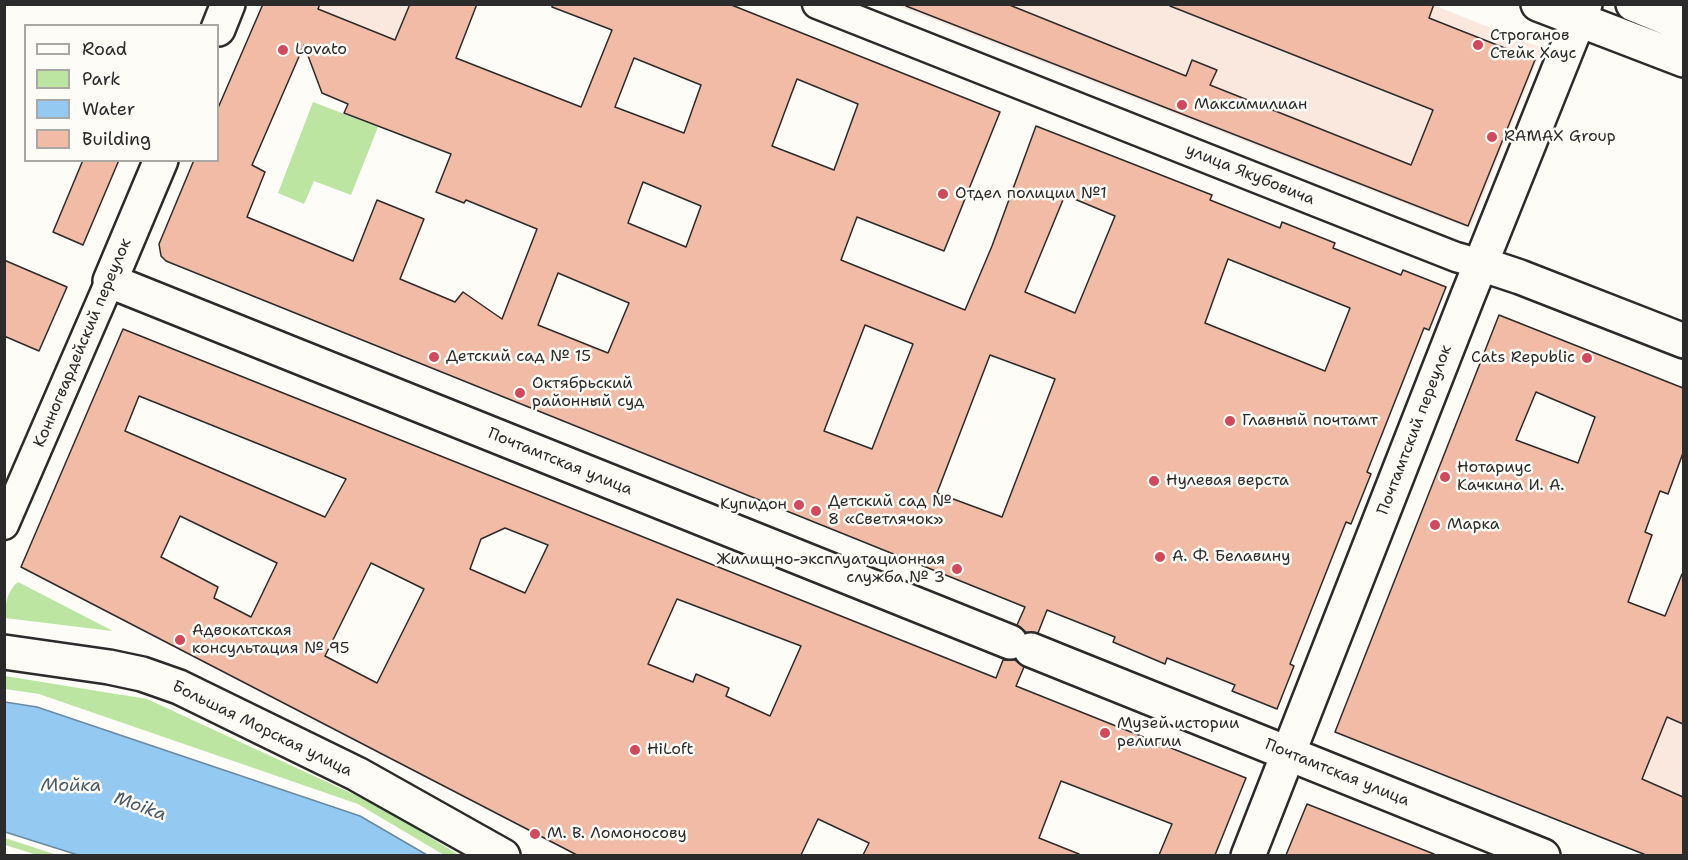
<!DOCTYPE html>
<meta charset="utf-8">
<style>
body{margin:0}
#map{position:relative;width:1688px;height:860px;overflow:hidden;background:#fdfcf7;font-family:"Shantell Sans",sans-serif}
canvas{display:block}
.frame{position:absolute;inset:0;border:6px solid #2b2b2b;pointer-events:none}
.legend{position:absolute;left:24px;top:24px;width:195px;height:138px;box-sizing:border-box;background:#fdfcf7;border:2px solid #a9a8a5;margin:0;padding:8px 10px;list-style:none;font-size:18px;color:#2b2b2b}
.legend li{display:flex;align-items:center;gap:12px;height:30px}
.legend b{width:30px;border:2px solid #a9a8a5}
</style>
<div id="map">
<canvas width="1688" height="860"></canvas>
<div class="frame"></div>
<ul class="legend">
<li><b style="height:8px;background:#fdfcf7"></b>Road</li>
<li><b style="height:16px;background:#bce5a1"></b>Park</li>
<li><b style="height:16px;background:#94c9f2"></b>Water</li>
<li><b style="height:16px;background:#f2bba6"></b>Building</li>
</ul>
</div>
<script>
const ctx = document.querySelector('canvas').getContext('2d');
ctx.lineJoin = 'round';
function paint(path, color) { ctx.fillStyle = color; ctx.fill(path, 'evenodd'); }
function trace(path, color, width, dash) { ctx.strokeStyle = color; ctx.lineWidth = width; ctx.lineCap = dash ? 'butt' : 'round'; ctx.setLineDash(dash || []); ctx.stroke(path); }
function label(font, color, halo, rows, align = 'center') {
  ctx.font = font + ' "Shantell Sans",sans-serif'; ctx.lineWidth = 5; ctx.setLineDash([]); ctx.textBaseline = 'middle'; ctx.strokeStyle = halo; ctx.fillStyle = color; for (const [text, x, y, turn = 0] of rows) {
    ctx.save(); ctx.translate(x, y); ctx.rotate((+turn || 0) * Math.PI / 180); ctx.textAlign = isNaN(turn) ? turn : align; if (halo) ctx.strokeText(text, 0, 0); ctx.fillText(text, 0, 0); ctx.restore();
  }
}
paint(new Path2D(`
 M263,5h183l-34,83z
 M896,5h537l109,43 -72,181z
 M1673,596l11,4 -1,255h-37l-63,-25z`), '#fae8df');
paint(new Path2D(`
 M313,102l65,25 -27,68 -37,-14 -10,23 -26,-11z
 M18,582l93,48 1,1 -107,-13c-1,-12 3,-29 13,-36z
 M5,676l142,23 232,107 80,49h-15l-86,-51 -319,-110 -34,-5z
 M5,838l52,17h-20l-32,-10z`), '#bce5a1');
const water = new Path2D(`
 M5,702l32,5 323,109 67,39h-349l-73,-23z`);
paint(water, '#94c9f2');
trace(water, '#6a8aa2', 1.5);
const building = new Path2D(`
 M263,4h57l-2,5 77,31 15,-36h67l-21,54 125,49 31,-77 -60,-23v-3h177l271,108 -56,139 -87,-34 -16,43 124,50 27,-64 44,-120 176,69 -2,5 70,28 2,-6 53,21 -2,5 68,27 2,-5 43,17 -17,43 -5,-2 -57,144 4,2 -20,50 -5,-2 -56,142 4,2 -17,43 -45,-18 3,-6 -68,-27 -2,6 -52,-22 2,-5 -68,-27 -9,23 -12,-1 -9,-7 8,-18 -859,-346 -5,-5 -2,-12 35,-84h24v-52zM304,45l18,48 26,11 -4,9 107,41 -15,38 28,11 2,-3 71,29 -35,90 -39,-27 -8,10 -55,-23 24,-60 -47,-19 -24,61 -106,-44 18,-45 -13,-7zM634,58l67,27 -17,48 -69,-26zM797,79l61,25 -24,66 -62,-24zM643,182l58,24 -15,41 -58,-24zM1065,195l50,21 -40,97 -50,-21zM1228,259l122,49 -25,63 -120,-48zM558,273l71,30 -21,50 -70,-28zM865,325l48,19 -41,105 -48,-18zM990,355l65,24 -53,138 -65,-24z
 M907,4h100l179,72 6,-16 25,10 -7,15 201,80 22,-55 -263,-104v-2h264l-5,14 106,42 -67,166 -562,-220z
 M83,160h36l-36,85 -30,-13z
 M4,260l63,27 -28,64 -35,-15z
 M1499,315l184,73v65l-15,41 -8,-3 -15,41 7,3 -24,67 37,14 17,-42h1v150l-16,-7 -25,62 41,18v58h-37l-311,-123zM1536,392l59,25 -17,46 -62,-23z
 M123,329l873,349 7,-18h12l9,7 -8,19 230,92 -31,77h-56l13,-31 -111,-43 -22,57 40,16v1h-216l6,-12 -51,-24 -17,36h-224l-556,-288zM139,396l207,83 -21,38 -200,-86zM180,516l97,47 -26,54 -37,-19 4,-11 -57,-30zM505,528l43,17 -23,48 -55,-24 11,-30zM371,563l53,26 -47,94 -52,-27zM677,599l124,47 -31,70 -44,-20 3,-8 -33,-14 -3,8 -45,-18z
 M1307,804l127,50v1h-148z`);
paint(building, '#f2bba6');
trace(building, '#2b2b2b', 1.5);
const street = new Path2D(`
 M817,4l573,227 66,26 25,7
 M4,525l106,-244`);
const secondary = new Path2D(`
 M1538,4l146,56
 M1633,4l51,21
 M218,29l10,-25
 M161,160l-51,121 900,361
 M1481,264l39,13 164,64
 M1031,650l512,206
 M4,652l105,15 33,7 37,13 178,87 146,82
 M1248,856l219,-558 118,-294`);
trace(street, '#2b2b2b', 33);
trace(secondary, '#2b2b2b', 38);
trace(street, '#fdfcf7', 28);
trace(secondary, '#fdfcf7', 33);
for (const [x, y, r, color] of [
 [1478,45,6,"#d1495b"],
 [283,50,6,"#d1495b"],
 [1182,105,6,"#d1495b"],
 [1492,137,6,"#d1495b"],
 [943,194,6,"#d1495b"],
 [434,357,6,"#d1495b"],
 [1587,358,6,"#d1495b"],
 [520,393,6,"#d1495b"],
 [1230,421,6,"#d1495b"],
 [1445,477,6,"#d1495b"],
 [1154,481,6,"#d1495b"],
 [799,505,6,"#d1495b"],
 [816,511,6,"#d1495b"],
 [1435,525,6,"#d1495b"],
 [1160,557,6,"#d1495b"],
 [957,569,6,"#d1495b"],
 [180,640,6,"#d1495b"],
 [1105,733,6,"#d1495b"],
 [635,750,6,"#d1495b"],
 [535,834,6,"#d1495b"]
]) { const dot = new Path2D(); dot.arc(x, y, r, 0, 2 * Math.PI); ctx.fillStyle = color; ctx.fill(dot); trace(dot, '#fdfcf7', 2); }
label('16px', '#2b2b2b', '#fdfcf7', [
 ["Строганов",1490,36],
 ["Стейк Хаус",1490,54],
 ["Lovato",295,50],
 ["Максимилиан",1194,105],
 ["RAMAX Group",1504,137],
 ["Отдел полиции №1",955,194],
 ["Детский сад № 15",446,357],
 ["Cats Republic",1575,358,"right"],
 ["Октябрьский",532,384],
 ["районный суд",532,402],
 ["Главный почтамт",1242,421],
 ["Нотариус",1457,468],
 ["Качкина И. А.",1457,486],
 ["Нулевая верста",1166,481],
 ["Детский сад №",828,502],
 ["8 «Светлячок»",828,520],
 ["Купидон",787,505,"right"],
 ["Марка",1447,525],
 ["А. Ф. Белавину",1172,557],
 ["Жилищно-эксплуатационная",945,560,"right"],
 ["служба № 3",945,578,"right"],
 ["Адвокатская",192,631],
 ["консультация № 95",192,649],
 ["Музей истории",1117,724],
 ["религии",1117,742],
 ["HiLoft",647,750],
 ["М. В. Ломоносову",547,834]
], 'left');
label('16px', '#2b2b2b', '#fdfcf7', [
 ["улица Якубовича",1250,175,22],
 ["Конногвардейский переулок",83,343,-67],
 ["Почтамтский переулок",1415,430,-69],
 ["Почтамтская улица",560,462,22],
 ["Большая Морская улица",262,729,26],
 ["Почтамтская улица",1337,773,22]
]);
label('italic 18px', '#4a5a67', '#fdfcf7', [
 ["Мойка",71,786],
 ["Moika",140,807,20]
]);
</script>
